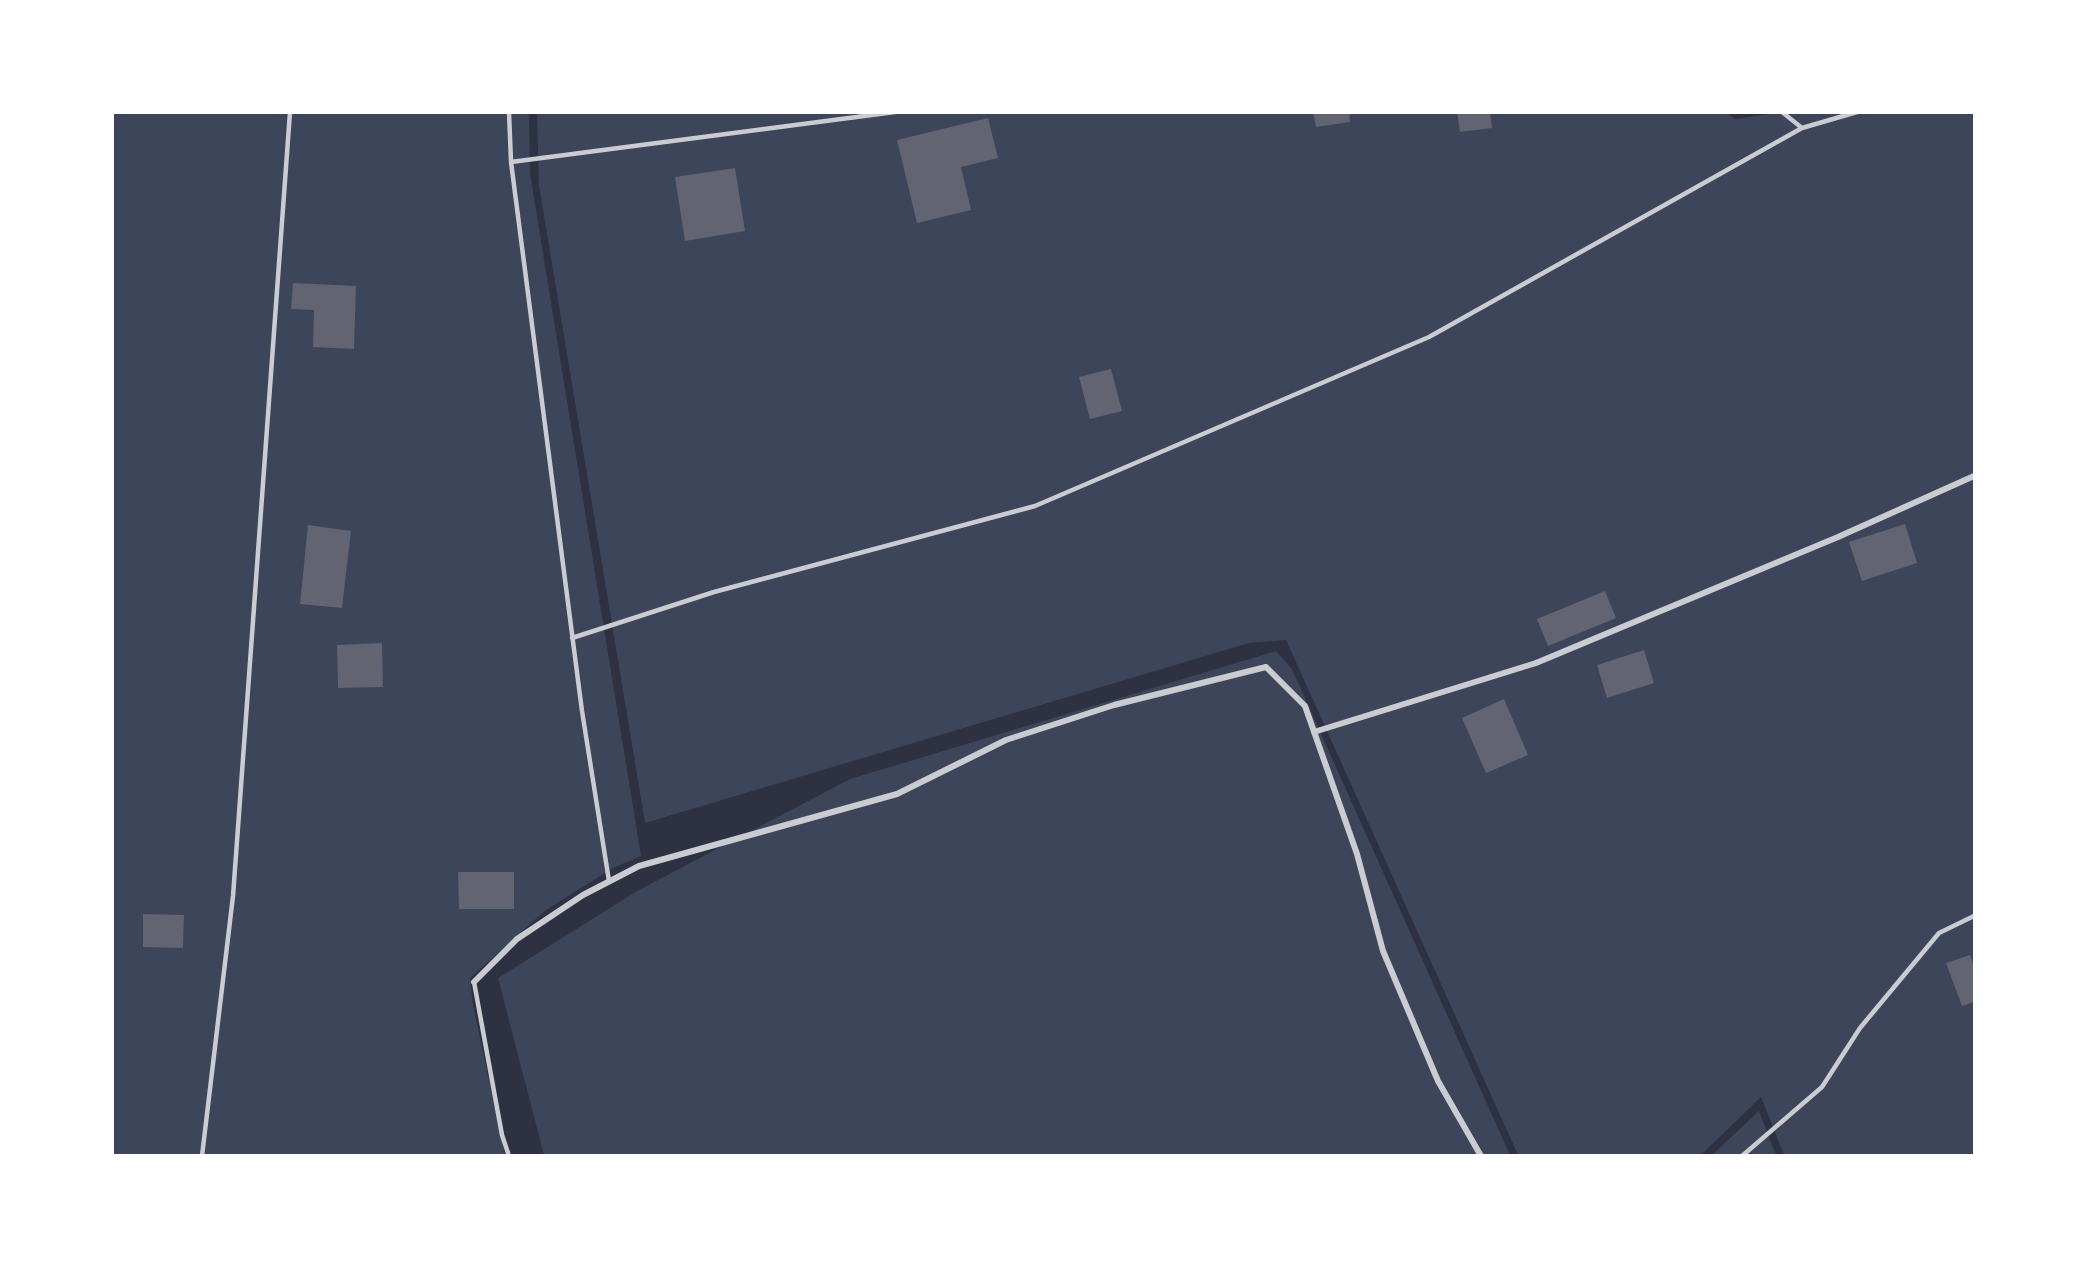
<!DOCTYPE html>
<style>
body{margin:0}
#map{position:relative;width:2087px;height:1268px;overflow:hidden;background:#2d3142;font-family:"Fira Sans",sans-serif}
canvas{display:block}
.frame{position:absolute;inset:0;border:114px solid #fff;pointer-events:none}
</style>
<div id="map">
<canvas width="2087" height="1268"></canvas>
<div class="frame"></div>
</div>
<script>
const ctx = document.querySelector('canvas').getContext('2d');
ctx.lineJoin = 'round';
function paint(path, color) { ctx.fillStyle = color; ctx.fill(path, 'evenodd'); }
function trace(path, color, width, dash) { ctx.strokeStyle = color; ctx.lineWidth = width; ctx.lineCap = dash ? 'butt' : 'round'; ctx.setLineDash(dash || []); ctx.stroke(path); }
paint(new Path2D(`
 M1727,112l8,7 48,-7 191,1v1042h-190l-23,-58 -60,58h-183l-232,-515 -37,3 -604,180 -106,-638 -2,-72z
 M113,113h416l1,60 111,683 -28,12 -67,42 -76,68 3,27 32,150 -392,1z
 M1276,651l16,18 218,486h-966l-46,-177 139,-87 213,-112z
 M1759,1111l17,44h-64z`), '#3c4559');
paint(new Path2D(`
 M1313,112h36l1,10 -34,5z
 M1457,112h33l2,16 -32,4z
 M988,118l10,40 -37,9 10,43 -54,13 -20,-83z
 M735,168l10,63 -60,10 -10,-64z
 M293,283l63,3 -2,63 -41,-2 1,-37 -23,-1z
 M1111,369l11,42 -32,8 -11,-42z
 M1905,524l12,39 -55,18 -13,-39z
 M308,525l43,6 -9,77 -42,-4z
 M1605,591l11,27 -68,28 -11,-27z
 M382,643l1,44 -45,1 -1,-43z
 M1644,650l10,33 -47,15 -10,-33z
 M1504,699l24,56 -42,18 -24,-55z
 M458,872h56v37h-55z
 M143,914l41,1 -1,33 -40,-1z
 M1970,955l4,11v36l-12,4 -16,-43z`), '#626471');
trace(new Path2D(`
 M509,112l2,50 71,549 27,170
 M1782,112l20,16
 M511,162l384,-50
 M572,638l142,-46 321,-86 394,-169 373,-209 55,-16
 M474,982l28,153 7,21
 M202,1156l31,-260 57,-784
 M1742,1156l80,-69 38,-59 79,-95 35,-17`), '#caccd0', 4.5);
trace(new Path2D(`
 M1314,732l222,-69 302,-126 136,-61
 M474,982l43,-43 66,-44 56,-29 258,-72 109,-54 108,-35 152,-38 39,39 52,148 26,97 55,130 43,75`), '#caccd0', 6);
</script>
